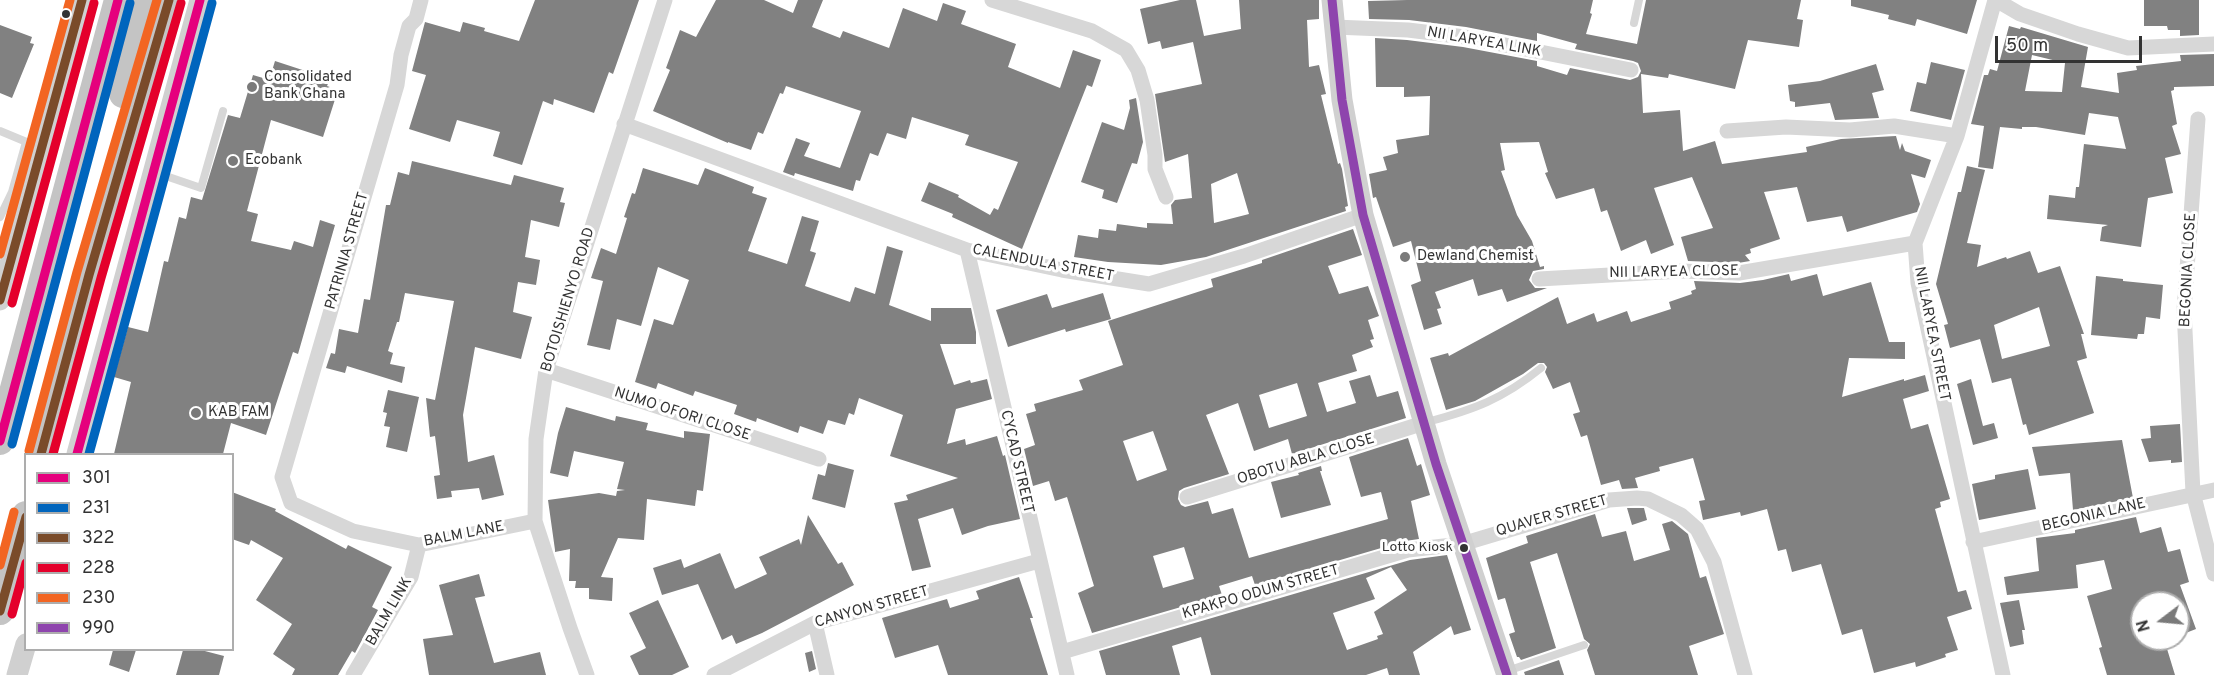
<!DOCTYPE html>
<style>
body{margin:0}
#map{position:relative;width:2214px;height:675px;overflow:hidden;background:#fff;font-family:Overpass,sans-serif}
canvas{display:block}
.legend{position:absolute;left:24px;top:453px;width:210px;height:198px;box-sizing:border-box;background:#fff;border:2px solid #adadad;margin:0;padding:8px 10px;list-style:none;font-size:18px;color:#333}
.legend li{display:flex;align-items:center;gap:12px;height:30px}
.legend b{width:30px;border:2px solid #adadad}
.north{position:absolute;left:2130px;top:591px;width:60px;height:60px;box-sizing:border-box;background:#fff;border:2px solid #adadad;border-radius:50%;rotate:254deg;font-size:16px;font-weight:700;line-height:24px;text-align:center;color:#333}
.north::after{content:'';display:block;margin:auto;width:21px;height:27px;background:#7a7a7a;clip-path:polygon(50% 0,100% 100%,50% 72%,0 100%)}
.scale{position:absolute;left:1995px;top:36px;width:147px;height:27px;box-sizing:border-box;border:3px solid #333;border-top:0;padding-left:8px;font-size:18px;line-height:21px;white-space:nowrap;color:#333;-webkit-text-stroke:4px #fff;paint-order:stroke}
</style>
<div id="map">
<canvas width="2214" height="675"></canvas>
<ul class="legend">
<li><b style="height:8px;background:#e5007d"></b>301</li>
<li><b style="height:8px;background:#0065bd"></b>231</li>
<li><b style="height:8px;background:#7a4b2a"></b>322</li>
<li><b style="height:8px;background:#e4002b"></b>228</li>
<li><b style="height:8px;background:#f26522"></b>230</li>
<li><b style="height:8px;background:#8e44ad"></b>990</li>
</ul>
<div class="north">N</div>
<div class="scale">50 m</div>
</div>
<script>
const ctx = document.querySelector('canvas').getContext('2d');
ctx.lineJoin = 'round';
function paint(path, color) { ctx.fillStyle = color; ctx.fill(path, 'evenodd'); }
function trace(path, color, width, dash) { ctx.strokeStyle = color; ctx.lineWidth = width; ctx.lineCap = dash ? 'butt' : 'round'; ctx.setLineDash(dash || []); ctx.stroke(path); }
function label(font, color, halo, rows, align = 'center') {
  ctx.font = font + ' Overpass,sans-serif'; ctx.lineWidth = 6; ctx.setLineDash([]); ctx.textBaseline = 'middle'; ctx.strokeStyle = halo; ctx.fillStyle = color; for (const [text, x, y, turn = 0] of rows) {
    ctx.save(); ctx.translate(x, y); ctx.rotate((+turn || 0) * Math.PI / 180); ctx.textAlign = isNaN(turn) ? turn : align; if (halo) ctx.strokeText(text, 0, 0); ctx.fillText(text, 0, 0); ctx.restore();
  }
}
paint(new Path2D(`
 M535,0h104l-26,74 -4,-2 -15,41 -40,-14 -1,6 -10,-4 -21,64 -29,-9 7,-24 -43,-12 -7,22 -41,-13 17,-54 -14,-4 13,-49 35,10 3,-10 22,6 -1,3 35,10z
 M716,0h48l29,13 5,-13h25l-11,27 28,11 3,-7 46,17 14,-40 34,13 6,-18 23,8 -5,13 55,20 -8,23 52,21 13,-38 28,10 -9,27 -5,-2 -65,164 -70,-32 1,-3 -32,-13 8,-19 30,13 -1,2 32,18 4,-7 4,2 20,-48 -53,-17 4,-10 -57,-18 -6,22 -19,-6 -9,23 -8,-3 -10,28 -4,-1 -3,11 -58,-18 -1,3 -11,-4 13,-34 14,5 -6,13 36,12 21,-57 -75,-25 -3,8 -3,-1 -17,41 -5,-2 -7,18 -23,-8v1l-75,-32 17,-41 -4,-2 14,-38 16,7z
 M1180,0h16l8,36 37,-7 -2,-29h80v19l-12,1 2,47 10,-2 7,29 -5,1 17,69 2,-1 2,6 6,37 -3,1 1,4 -140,46 -45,8 -53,-3 -34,-5 4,-22 20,3 1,-9 17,2 1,-7 30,4v-5l26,1 -2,-19 4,-5 17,-2 -4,-44 -23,8 -10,-68 47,-10 -9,-42 -31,7 -2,-8 -12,3 -8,-35zM1237,173l12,41 -35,9 -3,-39z
 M1407,0h186l-3,13 2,1 -6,20 51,10 9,-44h155l-4,19 6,1 -4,27 -51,-7 -13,49 -66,-15 -1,4 -27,-4 2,39 37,-3 3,41 32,-10 7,23 85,-12 -1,-5 35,-8 55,-3 4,14 2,-7 3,8 26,9 -6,18 -14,-4 9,30 -3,8 -70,20 -5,-16 -35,6 -10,-35 -33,5 16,47 -30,10 1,4 -6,2 5,6 -12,2 -50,-2 -7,-24 32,-9 -21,-51 -38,11 20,57 -23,9 -5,-14 -25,11 -14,-41 -6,2 -7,-24 -38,11 -11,-26 3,-1 -9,-30 -39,1 5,27 -4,1 16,44 15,26 8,26 4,-1v3l-11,2 -4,9 6,8h12l-40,14 -5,-13 -24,7 -5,-17 -38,13 6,16 -4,1 5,15 -18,6 -13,-45 10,-4 -10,-40 -18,6 -17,-50 -3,1 -4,-24 18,-4 -4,-13 15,-4 -2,-13 33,-5 1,-39 -26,1v-10h-28l-1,-49 32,2 56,7 74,14v5l30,9 3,-7 60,12 8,-3 3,-6 -3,-8 -5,-2 -58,-12 2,-5 -40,-11v8l-71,-14 -57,-7 -40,-1 -1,-18z
 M1851,0h126l-10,34 -50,-15 -2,7 -27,-7 1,-4 -38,-9z
 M2144,0h55v35l-19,1v-6h-12l-1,-4h-23z
 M0,25l32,12 -2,6 4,1 -22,54 -12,-5z
 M2009,26l11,3 1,-2 67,20 -7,40 38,6 -2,-20 20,-3 -1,-4 45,-5 -1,-6 34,-1v32l-40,1v3l-3,1 6,33 -5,2 9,28 -16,4 8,35 -25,5 -7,49 -41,-6 2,-14 6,-2 -61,-6 2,-24 26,3 1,-11h3l5,-43 42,5 -8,-32 -29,-4 -4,22 -49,-8h-14v2l-22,-2 -7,42 -15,-2 6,-41 -13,-2 13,-49h4l2,-6 7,2zM2032,55l33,8 -3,29 -37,-1z
 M275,61l55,18 -3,7 11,4 -15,47 -52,-17 -24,91 11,3 -7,27 40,9 3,-9 19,6 7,-27 15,5 -37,129 -5,-2 -27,83 -35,-12 -8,31h-109l17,-72 -17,-5 14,-50 20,5 16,-71 4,1 11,-45 7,2 5,-22 11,3 26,-85 12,3 13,-43 10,3 2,-6 6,2z
 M1931,62l34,8 -14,50 -41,-9 7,-29 9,2z
 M1876,64l8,26 -12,3 7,25 -44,2 -5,-17 -35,4v-5l-5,-1 -2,-16 32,-4z
 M1136,98l7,44 -6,22 -5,-1 -15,40 -15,-5 2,-8 -23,-8 21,-60 22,8 6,-22 -1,-8z
 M412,161l99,24 3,-10 50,13 -4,14 5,1 -6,24 -28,-7 -6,37 15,3 -4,25 -18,-3 -5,30 19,5 -11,42 -46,-12 -12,68 5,47 26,-7 10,40 -22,5 -3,-12 -28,3 1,6 -15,2 -3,-23 6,-1 -5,-39 -5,1 -4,-39 9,2 19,-99 -49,-8 -6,29h-2l-9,29 5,2 -3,11 15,3 -3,16 -55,-17 -2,7 -19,-5 5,-15 4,1 4,-25 19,4 6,-34 6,1 16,-95h4l8,-33 11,3z
 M1967,166l18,4 -18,73 14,2 -4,22 29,-10 1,2 23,-8 8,22 22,-7 24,68h-3l6,24 -10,3 17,52 -65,22 -3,-11 -3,1 -12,-47 -19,5 -12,-44 -30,9 -6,-23 4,-1 -12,-40 22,-92h3zM2039,307l11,39 -48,13 -8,-34z
 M643,168l55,17 7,-17 49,19 -2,6 15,5 -19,53 39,13 15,-48 17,5 -9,30 6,2 -11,33 45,16 5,-15 20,7 12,-48 16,5 -14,54 42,16v-13h40l5,24v12h-36l14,41 16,-5 1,3 16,-4 5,20 -36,10 -9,35 18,-5 1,6 31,-9 6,20 2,-1 15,64 -32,7 -26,9 -9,-27 -35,11 13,48 -19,4 -18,-68 14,-3 -2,-5 52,-17 -68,-22 13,-41 -44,-17 -5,17 -5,-2 -4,12 -17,-5 -5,14 -23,-8 -2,7 -41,-15 -1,4 -22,-8 3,-9 -42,-14 -2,5 -35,-13 -2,6 -21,-7 19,-63 19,6 16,-45 -31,-13 -17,59 -24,-7 -7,31 -23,-5 16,-64 -12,-3 10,-30 15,6 11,-36 -3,-1 8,-24 3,1z
 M1353,229l9,26 -34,11 11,28 29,-8 11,30 -11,4 6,19 -4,1 3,7 -21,8 5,16 -39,12 9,29 29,-9 -7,-22 21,-6 7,22 21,-6 8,27 -114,36 -4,-15 -34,12 -16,-48 -32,12 23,59 -45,14 -5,3 -1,8 3,6 4,2 23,-6 4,13 21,-6 16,50 139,-39 -7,-27 -20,5 -12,-40 59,-19 9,28 4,-2 9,31 -19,6 8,38 -14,2 -150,44 -3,-9 -33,10 3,9 -130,38 -14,-40 16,-7 -27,-89 -12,4 -6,-20 -16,5 -9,-37 11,-4 -9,-31 10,-3 -2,-7 49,-14 -4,-10 44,-15 -15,-44 105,-34 -2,-8 51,-16v-3zM1297,383l10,33 -38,12 -10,-33zM1153,431l14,39 -30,11 -14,-40zM1184,547l10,32 -31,9 -10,-32z
 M1789,274l2,7 26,-7 6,22 48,-14 18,60h16v17l-56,-1 -7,39 62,-18v2l21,-6 4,16 -26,8 8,30 17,-5 22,75 -10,3 1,5 -6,2 23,83 8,-2 6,19 -25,8 11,33 -13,4 1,3 -30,10 -1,-5 -41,11 -12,-44 -20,6 -21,-71 -29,8 -6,-23 -8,2 -11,-42 -26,7 -1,-4 -37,8 -4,-19 6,-1 -12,-42 -34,9 1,4 -25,7 3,10 -16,1 -3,-9 -18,5 -14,-50 -6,2 -8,-23 7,-2 -10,-30 -17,7 -8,-17 2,-5 -3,-4h-6l-15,11 -48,27 -29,9 -16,-52 18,-5 1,3 109,-59 9,27 27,-11 3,9 30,-11 4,11 40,-13 -2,-7 23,-8 -1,-3 5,-2 -2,-8 46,2 23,-3z
 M2096,276l27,3v2l40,4 -3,34 -14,-2 -2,17h-6l-1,5 -46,-4z
 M1103,293l8,26 -45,13 -1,-3 -57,18 -12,-37 51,-16 5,14z
 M1971,379l12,47 11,-3 4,15 -25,7 -16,-61z
 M388,390l31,7 -12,55 -21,-5 4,-20 -6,-1 3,-13 -4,-1z
 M566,407l49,14 1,-5 32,7 -2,7 38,8v-7l26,3 -7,57 -6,-1 -2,16 -48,-7 -3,41 -26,-2 -17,39 12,1 -1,23 -23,-2v-11h-14l1,-7h-7l1,-32 -15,3v-2l-7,-50 51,-7 17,3 1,-5 8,-1 -8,-1 7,-27 -50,-11 -6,26 -18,-4 8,-40z
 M2180,424l2,38 -11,1v-3l-22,2 -8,-23 10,-1 -1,-12z
 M2122,440l11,58 -60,12 -3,-37 -31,3 -7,-29z
 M828,463l26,7 -9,38 -33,-9 6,-25 7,2z
 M1321,466l1,5h-2l11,34 -50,13 -10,-36 28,-7 -1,-2z
 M2028,469l8,40 -57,11 -7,-36 23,-5v-4z
 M232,492l44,17 -1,2 71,38 2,-4 44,22 -20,40 6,3 -23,43 -3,-2 -14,24h-46l3,-6 -22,-15 19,-30 -36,-24 27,-42 -32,-18 -2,5 -17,-6z
 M1627,508h17l3,12 -15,5z
 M1595,514l7,23 24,-6 8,30 36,-11 -8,-26 10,-3 16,13 12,44 6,-2 18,58 -35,12 9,29h-103l-8,-25 3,-6 -6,-5 -27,-86 -27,9 26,86 -35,12 -2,-3h-2l-8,-23 6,-2 -10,-34 -7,2 -12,-42 42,-15 -2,-7z
 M808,515l30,49 4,-2 12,23 -92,48 -26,11 -4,-9 -10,5 -24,-56 -36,11 -9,-27 28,-9 3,9 36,-15 15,36 32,-15 -8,-17 40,-18 2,6z
 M2136,517l4,16 21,-6 7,25 12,-3 9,33 -9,3 16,44 -18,7v-33h-36v36h22l11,36h-68l-8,-27 3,-1 -15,-51 25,-7 -8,-29 -28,5 2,23 -71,7 -3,-18 35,-6 -3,-33 39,-5v-3z
 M1447,555l24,75 -17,5 -3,-9 -38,26 7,23h-31l-2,-7 -21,7h-155l-10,-38 -29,9 8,29h-74l-7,-24 311,-91zM1391,567l16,23 -33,22 9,22 -6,2 1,3 -31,11 -14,-37 42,-14 -9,-21z
 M479,574l6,22 -10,2 19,65 46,-11 6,23h-117l-6,-36 30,-4 -14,-50z
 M1019,577l14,41h-3l18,57h-100l-10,-30 -43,13 -13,-40 65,-19 3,9 29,-9 -3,-8z
 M658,600l31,67 -17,8h-33l-9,-19 16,-8 -17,-35z
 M2019,600l6,30h-3l2,14 -14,3 -10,-44z
 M113,650h23l-7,22 -20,-7z
 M183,650h18l23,6 -5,19h-43z
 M812,651l4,18 -7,3 -4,-19z
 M1559,660l5,15h-39l-1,-3z`), '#818181');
trace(new Path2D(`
 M1634,23l5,-23
 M0,131l29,12
 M154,172l47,16 22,-77
 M0,217l12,-25 14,-50
 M1427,422c46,-12 76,-23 114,-54
 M1507,671l77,-26`), '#d7d7d7', 8);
trace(new Path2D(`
 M421,0l-5,19 -7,7 -8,29 -4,30 -115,392 9,26 62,28 66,14 116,-24
 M992,0l100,31 34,19 12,20 9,30 8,55v14l11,28
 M1995,0l-38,136 -42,107 3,40 85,392
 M1996,0l24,14 58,20 50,14 86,-4
 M1334,27l74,3 57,7 166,33
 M2198,119l-14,191 9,183 21,81
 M624,124l343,126 95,20 87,14 95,-28 119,-41
 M1727,131l59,-4 64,3 44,-4 63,10
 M967,250l100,425
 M1539,279l142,-8 58,2 176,-30
 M546,370l273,89
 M1187,497l237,-74
 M1973,542l241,-52
 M815,623l12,52
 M1062,652l346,-102 54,-6 147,-44 28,-2 11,1 33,16 16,14 17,33 31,113
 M353,675l58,-98 8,-32
 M587,675l-17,-47 -35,-107 1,-82 10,-69 119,-370
 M714,675l101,-52 224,-62`), '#d7d7d7', 15);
trace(new Path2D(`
 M1332,0l10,100 21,115 73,249 71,211
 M0,300l82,-300
 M77,454l123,-454
 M17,675l9,-31`), '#d0d0d0', 21);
trace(new Path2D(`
 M123,94l21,-94
 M0,441l118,-441
 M41,454l48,-179 80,-275
 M0,611l26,-96`), '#c4c4c4', 28);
trace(new Path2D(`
 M0,441l118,-441
 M77,454l123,-454`), '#e5007d', 9);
trace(new Path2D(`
 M12,444l118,-441
 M89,454l123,-451`), '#0065bd', 9);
trace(new Path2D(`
 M0,300l82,-300
 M41,454l48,-179 80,-275
 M0,611l26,-94`), '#7a4b2a', 9);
trace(new Path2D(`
 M12,303l82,-300
 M53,454l48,-176 80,-275
 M12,614l14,-51`), '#e4002b', 9);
trace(new Path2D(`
 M0,254l70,-254
 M29,451l48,-179 80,-272
 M0,565l14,-53`), '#f26522', 9);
trace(new Path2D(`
 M1332,0l10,100 21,115 73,249 71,211`), '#8e44ad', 9);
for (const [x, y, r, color] of [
 [66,14,5,"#333"],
 [252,87,6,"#7a7a7a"],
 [233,161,6,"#7a7a7a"],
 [1405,257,6,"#7a7a7a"],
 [196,413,6,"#7a7a7a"],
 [1464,548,5,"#333"]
]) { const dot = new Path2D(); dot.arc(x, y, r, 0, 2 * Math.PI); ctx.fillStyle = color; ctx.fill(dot); trace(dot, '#fff', 2); }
label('14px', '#333', '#fff', [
 ["Lotto Kiosk",1453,548]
], 'right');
label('15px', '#333', '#fff', [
 ["NII LARYEA LINK",1484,43,10],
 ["PATRINIA STREET",348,251,-74],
 ["CALENDULA STREET",1043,264,11],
 ["BEGONIA CLOSE",2189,270,-87],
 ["NII LARYEA CLOSE",1674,273,-1],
 ["BOTOISHIENYO ROAD",569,300,-73],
 ["NII LARYEA STREET",1931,334,79],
 ["NUMO OFORI CLOSE",682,415,18],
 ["OBOTU ABLA CLOSE",1306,460,-17],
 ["CYCAD STREET",1016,462,77],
 ["BEGONIA LANE",2094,516,-13],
 ["QUAVER STREET",1552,517,-16],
 ["BALM LANE",464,535,-11],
 ["KPAKPO ODUM STREET",1261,593,-16],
 ["CANYON STREET",872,608,-16],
 ["BALM LINK",390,612,-60]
]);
label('15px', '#333', '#fff', [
 ["Consolidated",264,78],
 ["Bank Ghana",264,95],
 ["Ecobank",245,161],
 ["Dewland Chemist",1417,257],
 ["KAB FAM",208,413]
], 'left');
</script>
